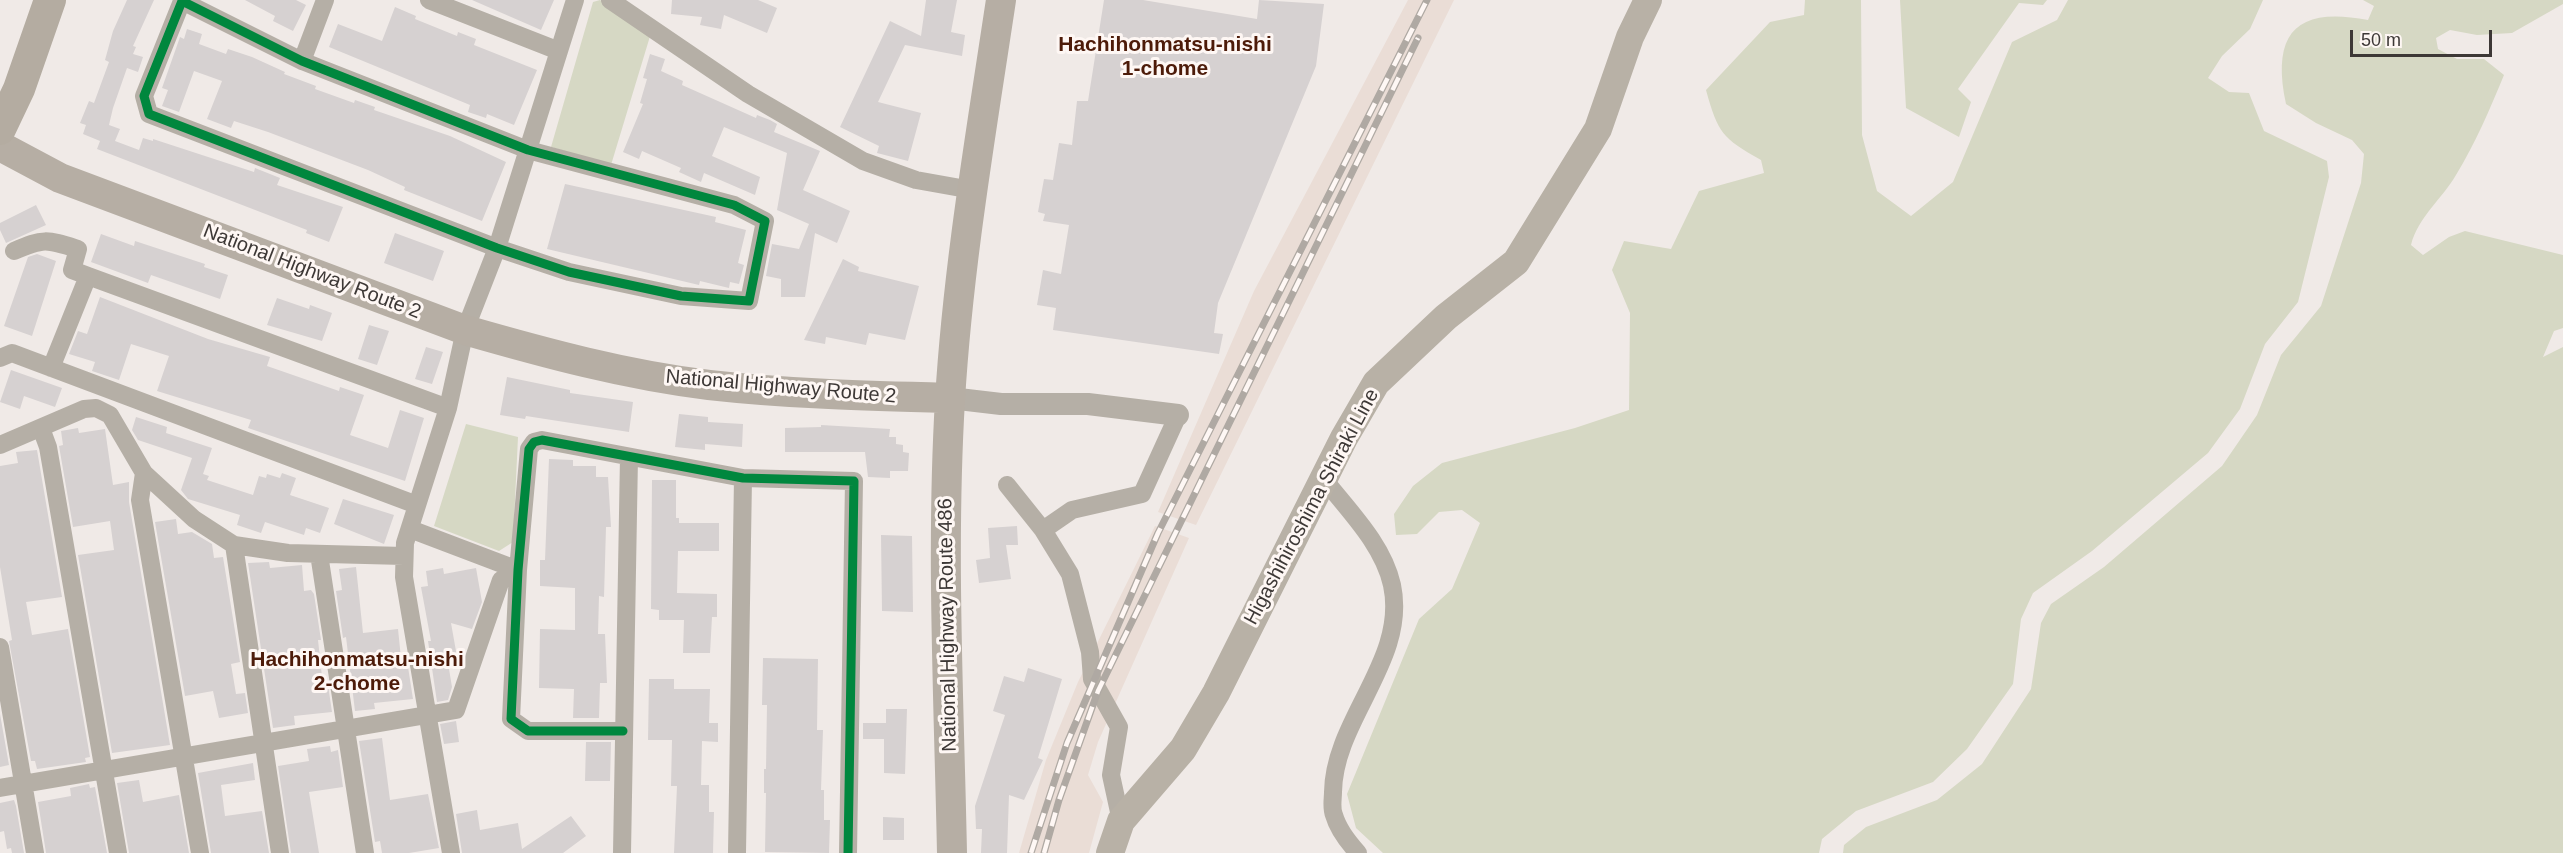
<!DOCTYPE html>
<style>
body{margin:0}
#map{position:relative;width:2563px;height:853px;overflow:hidden;background:#f0eae7;font-family:Arial,sans-serif}
canvas{display:block}
.scale{position:absolute;left:2350px;top:30px;width:142px;height:27px;box-sizing:border-box;border:3px solid #3d3836;border-top:0;padding-left:8px;font-size:18px;line-height:21px;white-space:nowrap;color:#3d3836;-webkit-text-stroke:4px #fef7f4;paint-order:stroke}
</style>
<div id="map">
<canvas width="2563" height="853"></canvas>
<div class="scale">50 m</div>
</div>
<script>
const ctx = document.querySelector('canvas').getContext('2d');
ctx.lineJoin = 'round';
function paint(path, color) { ctx.fillStyle = color; ctx.fill(path, 'evenodd'); }
function trace(path, color, width, dash) { ctx.strokeStyle = color; ctx.lineWidth = width; ctx.lineCap = dash ? 'butt' : 'round'; ctx.setLineDash(dash || []); ctx.stroke(path); }
function label(font, color, halo, rows, align = 'center') {
  ctx.font = font + ' Arial,sans-serif'; ctx.lineWidth = 6; ctx.setLineDash([]); ctx.textBaseline = 'middle'; ctx.strokeStyle = halo; ctx.fillStyle = color; for (const [text, x, y, turn = 0] of rows) {
    ctx.save(); ctx.translate(x, y); ctx.rotate((+turn || 0) * Math.PI / 180); ctx.textAlign = isNaN(turn) ? turn : align; if (halo) ctx.strokeText(text, 0, 0); ctx.fillText(text, 0, 0); ctx.restore();
  }
}
paint(new Path2D(`
 M1408,0h46l-258,525 -38,-13 96,-221z
 M1155,526l34,12 -91,204 -10,33 15,27 -14,51h-70l27,-93 32,-78z`), '#eaddd6');
paint(new Path2D(`
 M600,0l51,33 -40,132 -60,-18 42,-145z
 M1805,0h56l1,135 15,56 34,25 42,-34 59,-140 45,-22 11,-20h195l-13,29 -28,27 -14,22 21,14 20,1 15,38 63,30 2,16 -31,125 -33,42 -25,65 -32,44 -116,98 -59,42 -12,26 -8,65 -46,65 -34,33 -77,29 -34,28 -3,14h-436l-27,-25 -9,-34 72,-175 33,-30 28,-66 -18,-13 -23,2 -22,22 -21,1 -2,-21 19,-28 29,-23 133,-35 54,-18 1,-97 -18,-43 12,-29 47,8 28,-58 65,-18 -3,-13c-39,-22 -43,-27 -55,-70l64,-68 34,-7z
 M1900,0h147l-4,5 -24,-2 -61,86 13,13 -12,35 -53,-29z
 M2363,0h200v4l-51,29 -35,2 -27,-5 -14,8 2,11 19,10h27l20,16c-14,34 -29,69 -48,100 -14,24 -38,42 -45,70l12,10 26,-18 16,-6 98,24v73l-9,3 -11,26 20,-10v506h-720l1,-8 22,-18 71,-27 45,-36 49,-75 10,-66 10,-19 53,-37 118,-101 35,-51 24,-60 40,-49 40,-123 3,-29 -12,-14 -36,-17 -30,-19c-15,-71 10,-98 82,-84l6,-14z
 M466,424l52,13 -5,105 -14,9 -65,-25z`), '#d6d8c4');
paint(new Path2D(`
 M127,0h27l-21,46 3,1 -3,7 10,3 -5,15 -11,-4 -14,40 -4,17 11,4 -5,12 24,9 4,-12 10,3v-2l101,33 1,-4 25,10 -3,7 66,22 -14,35 -23,-9 1,-3 -210,-81 3,-8 -17,-7 3,-9 -6,-2 9,-22 5,2 15,-41 -4,-2 8,-29z
 M245,0h51l10,5 -13,26 -20,-10 2,-5z
 M472,0h82l-13,30z
 M672,0h86l19,8 -10,25 -43,-18 -3,14 -21,-4 2,-8 -31,-3z
 M926,0h31l-6,32 14,3 -3,21 -57,-11 -27,57 43,11 -13,48 -31,-8 2,-7 -39,-19 50,-106 31,15z
 M1104,0h39l114,19 2,-19 65,4 -8,62 -98,237 -4,30 9,1 -4,20 -166,-24 3,-22 -19,-3 6,-35 18,4 8,-49 -26,-4 2,-7 -7,-2 6,-33 9,1 6,-37 13,2 5,-44h11z
 M395,7l21,9 -1,3 42,17 1,-4 18,7 -2,6 63,25 -23,55 -27,-11 -1,4 -18,-6 2,-7 -141,-58 9,-23 44,17z
 M187,29l15,5 -3,10 27,10 2,-5 24,8 33,15 -1,2 32,12 -1,3 39,14 1,-3 20,7 -1,3 76,26 56,26 -24,59 -78,-31 1,-3 -37,-17 -100,-38 -34,-11 -3,7 -24,-9 15,-38 -28,-10 -15,41 -17,-6 6,-16 -6,-2 18,-51 4,2z
 M650,54l15,5 -4,12 22,10 -1,4 74,33 1,-3 13,5 7,4 -3,8 46,19 -17,39 47,21 -13,32 -22,-10 -10,64h-24v-18l-15,-3 6,-32 27,5 10,-25 -32,-14 10,-57 -63,-26 -12,29 48,21 -5,18 -51,-22 -3,9 -22,-10 2,-4 -39,-17 -3,8 -16,-7 20,-48 -3,-1 7,-24 -4,-1z
 M565,184l151,33 -1,5 31,8 -8,33 6,2 -5,19 -9,-2 -1,6 -29,-7 -1,4 -152,-36z
 M36,205l10,20 -40,18 -6,-13v-7z
 M395,233l49,18 -11,30 -49,-18z
 M101,234l33,12 1,-5 70,23 -1,3 24,8 -8,24 -69,-24 -3,8 -57,-21z
 M37,254l19,7 -24,75 -28,-10 24,-69z
 M843,259l16,8 -1,4 61,15 -14,54 -36,-7 -3,12 -40,-8 -1,7 -21,-4z
 M100,297l108,42 62,18 -3,9 72,25 1,-4 24,8 -14,40 38,13 12,-38 24,8 -19,63 -157,-53 3,-8 -94,-29 12,-35 -38,-12 -12,36 -27,-9 3,-9 -26,-8 9,-23 9,3z
 M277,298l32,11 1,-4 22,8 -10,28 -55,-16z
 M369,325l20,6 -12,34 -19,-6z
 M426,347l17,5 -11,32 -17,-5z
 M11,370l51,18 -7,19 -31,-11 -4,13 -20,-7z
 M507,377l63,13v3l63,9 -4,30 -103,-16 -1,3 -25,-4z
 M679,414l29,3v5l35,2 -1,23 -37,-3v6l-30,-3z
 M136,417l31,10 -1,6 46,15 -9,26 6,2 -2,4 46,15 6,-19 7,2 1,-4 13,4 2,-5 14,5 -6,17 39,13 -9,25 -14,-5 -2,7 -39,-13 -4,11 -24,-8 3,-10 -52,-16 -7,-9 11,-32 -54,-18 -6,-10z
 M821,425l69,4 -1,8h7v7l7,1v7l6,1 -1,18h-18v7l-22,-1 -3,-25h-80v-24l36,-1z
 M78,428l1,5 26,-4 8,56 16,-3v20l41,243 -58,8 -34,-198 36,-5 -4,-29 -37,6 -14,-81 4,-1 -2,-14z
 M37,450l25,147 -36,5 6,33 36,-6 22,128 -5,1 1,4 -49,7 -2,-8h-4l-22,-120 3,-1 -12,-73v-101l18,-3 -2,-11z
 M549,459l24,1v6h23v11h12l3,50h-5l-2,70 -5,-1 -1,38h7l2,49h-7l-1,35h-26l1,-29 -35,-1 1,-59 35,1v-42l-35,-2v-26h5z
 M652,480h24v38h3v5h40v28h-41l-1,42 40,1v23h-5l-2,36h-27l1,-33h-25v-10l-8,-1z
 M343,499l51,16 -10,29 -50,-20z
 M176,519l2,15 14,-2 20,12 2,14 9,-1 17,105 -9,2 5,30 9,-1 3,20 -29,5 -6,-27 -28,5 -30,-174z
 M1017,526l1,19h-12l5,34 -32,4 -3,-23 14,-2 -2,-30z
 M881,535l31,1 1,76 -31,-1z
 M269,562l1,6 32,-3 2,26 7,-1 3,4 7,46h-3l5,46 5,-1 4,27 -38,4 1,9 -22,3 -25,-165z
 M356,567l7,66 35,-4 4,39 6,-1 5,32 -39,4 1,6 -20,2 -9,-74 -3,1 -7,-47 6,-1 -3,-21z
 M443,568l1,6 32,-6 6,34 -10,27 -21,-6 8,45 -10,1 3,18 -4,13 -11,2 -9,-61h3l-10,-54 7,-1 -2,-15z
 M763,658l55,1 -1,71h6l-2,60h3v30h6l-1,33 -64,-1 1,-59h-2v-24h2l1,-64h-5z
 M1028,668l34,11 -24,79 5,2 -19,40 -15,-5 -2,58h-26l1,-24h-6l-1,-23 30,-91 -12,-4 11,-35 20,6z
 M649,679h25v10h36l-1,34h9v19l-16,-1 -1,44h8v27h5l-1,41h-39l3,-67h-6l1,-46h-24z
 M886,709h21l-2,65 -21,-1v-34h-21v-16h23z
 M0,714l9,51 -9,2z
 M456,721l3,21 -15,2 -4,-20z
 M382,738l8,62 38,-6 11,54 -30,5h-27l-2,-12 -5,1 -16,-101z
 M586,742h25l-1,39h-25z
 M330,746l1,6 7,-2 5,37 -34,5 10,61h-28l-13,-87 31,-5 -2,-12z
 M253,763l2,17 -34,5 4,31 37,-5 7,42h-58l-13,-80z
 M139,780l4,22 36,-7 10,58h-60l-12,-70z
 M89,784l1,4 5,-1 12,66h-61l-8,-51 33,-6 -1,-8z
 M14,800l2,6 8,47h-12l-1,-5 -4,1 -3,-18 -4,1v-29z
 M477,810l3,20 38,-7 4,26 49,-33 15,20 -23,17h-101l-6,-39z
 M883,817l21,1v22h-21z`), '#d6d1d1');
trace(new Path2D(`
 M429,0l130,51
 M610,0l138,94 115,67 53,19 56,10
 M182,1l120,60 226,89 206,55 31,16 -16,80 -68,-5 -112,-24 -72,-24 -348,-134 -5,-18z
 M302,61l23,-61
 M14,251c30,-13 32,-12 64,-2l-6,21 16,6
 M0,358l12,-5 405,152
 M51,368l37,-92 360,132
 M41,428l7,19 70,406
 M0,445l84,-36 12,-1 14,7 34,58 50,46 40,26 54,8 116,3
 M144,473l-4,27 60,353
 M1323,478c25,32 60,66 69,107 16,75 -58,134 -59,207 0,7 -2,16 1,23 4,14 14,27 24,38
 M1007,485l36,45 27,44 20,78 2,27 27,48 -8,48 10,46
 M410,529l108,41
 M1043,530l29,-20 70,-16 36,-79
 M234,545l46,308
 M319,554l46,299
 M0,647l35,206
 M623,731h-95l-17,-12 7,-149 11,-121 5,-7 8,-2 201,38 111,3 -6,372
 M0,788l456,-78 45,-130 17,-10
 M451,853l-47,-276 1,-34 43,-135 17,-78 32,-82 78,-248
 M622,853l7,-396
 M737,853l6,-375`), '#b5afa6', 18);
trace(new Path2D(`
 M950,398l51,6h87l90,11`), '#b5afa6', 22);
trace(new Path2D(`
 M1110,853l11,-32 62,-72 33,-56 128,-255 32,-55 70,-66 70,-55 82,-133 32,-92 18,-37`), '#b8b1a6', 28);
trace(new Path2D(`
 M0,146l60,32 405,152c80,23 161,45 244,55 80,9 161,11 241,13
 M952,853c-3,-151 -11,-302 -2,-453 8,-134 31,-267 51,-400`), '#b6aea4', 30);
trace(new Path2D(`
 M0,129l19,-40 31,-89`), '#b4aca1', 32);
const rail = new Path2D(`
 M1031,853l36,-110 91,-210 269,-533
 M1044,853l15,-53 39,-109 320,-653`);
trace(rail, '#afa9a3', 7);
trace(rail, '#fef7f4', 4.5, [14]);
trace(new Path2D(`
 M182,1l120,60 226,89 206,55 31,16 -16,80 -68,-5 -112,-24 -72,-24 -348,-134 -5,-18z
 M623,731h-95l-17,-12 7,-149 11,-121 5,-7 8,-2 201,38 111,3 -6,372`), '#00873e', 9);
label('20px', '#3d3836', '#fef7f4', [
 ["National Highway Route 2",312,272,21],
 ["National Highway Route 2",781,387,5],
 ["Higashihiroshima Shiraki Line",1312,507,-62],
 ["National Highway Route 486",948,625,-91]
]);
label('bold 21px', '#4d1b09', '#fef7f4', [
 ["Hachihonmatsu-nishi",1165,45],
 ["1-chome",1165,69],
 ["Hachihonmatsu-nishi",357,660],
 ["2-chome",357,684]
]);
</script>
